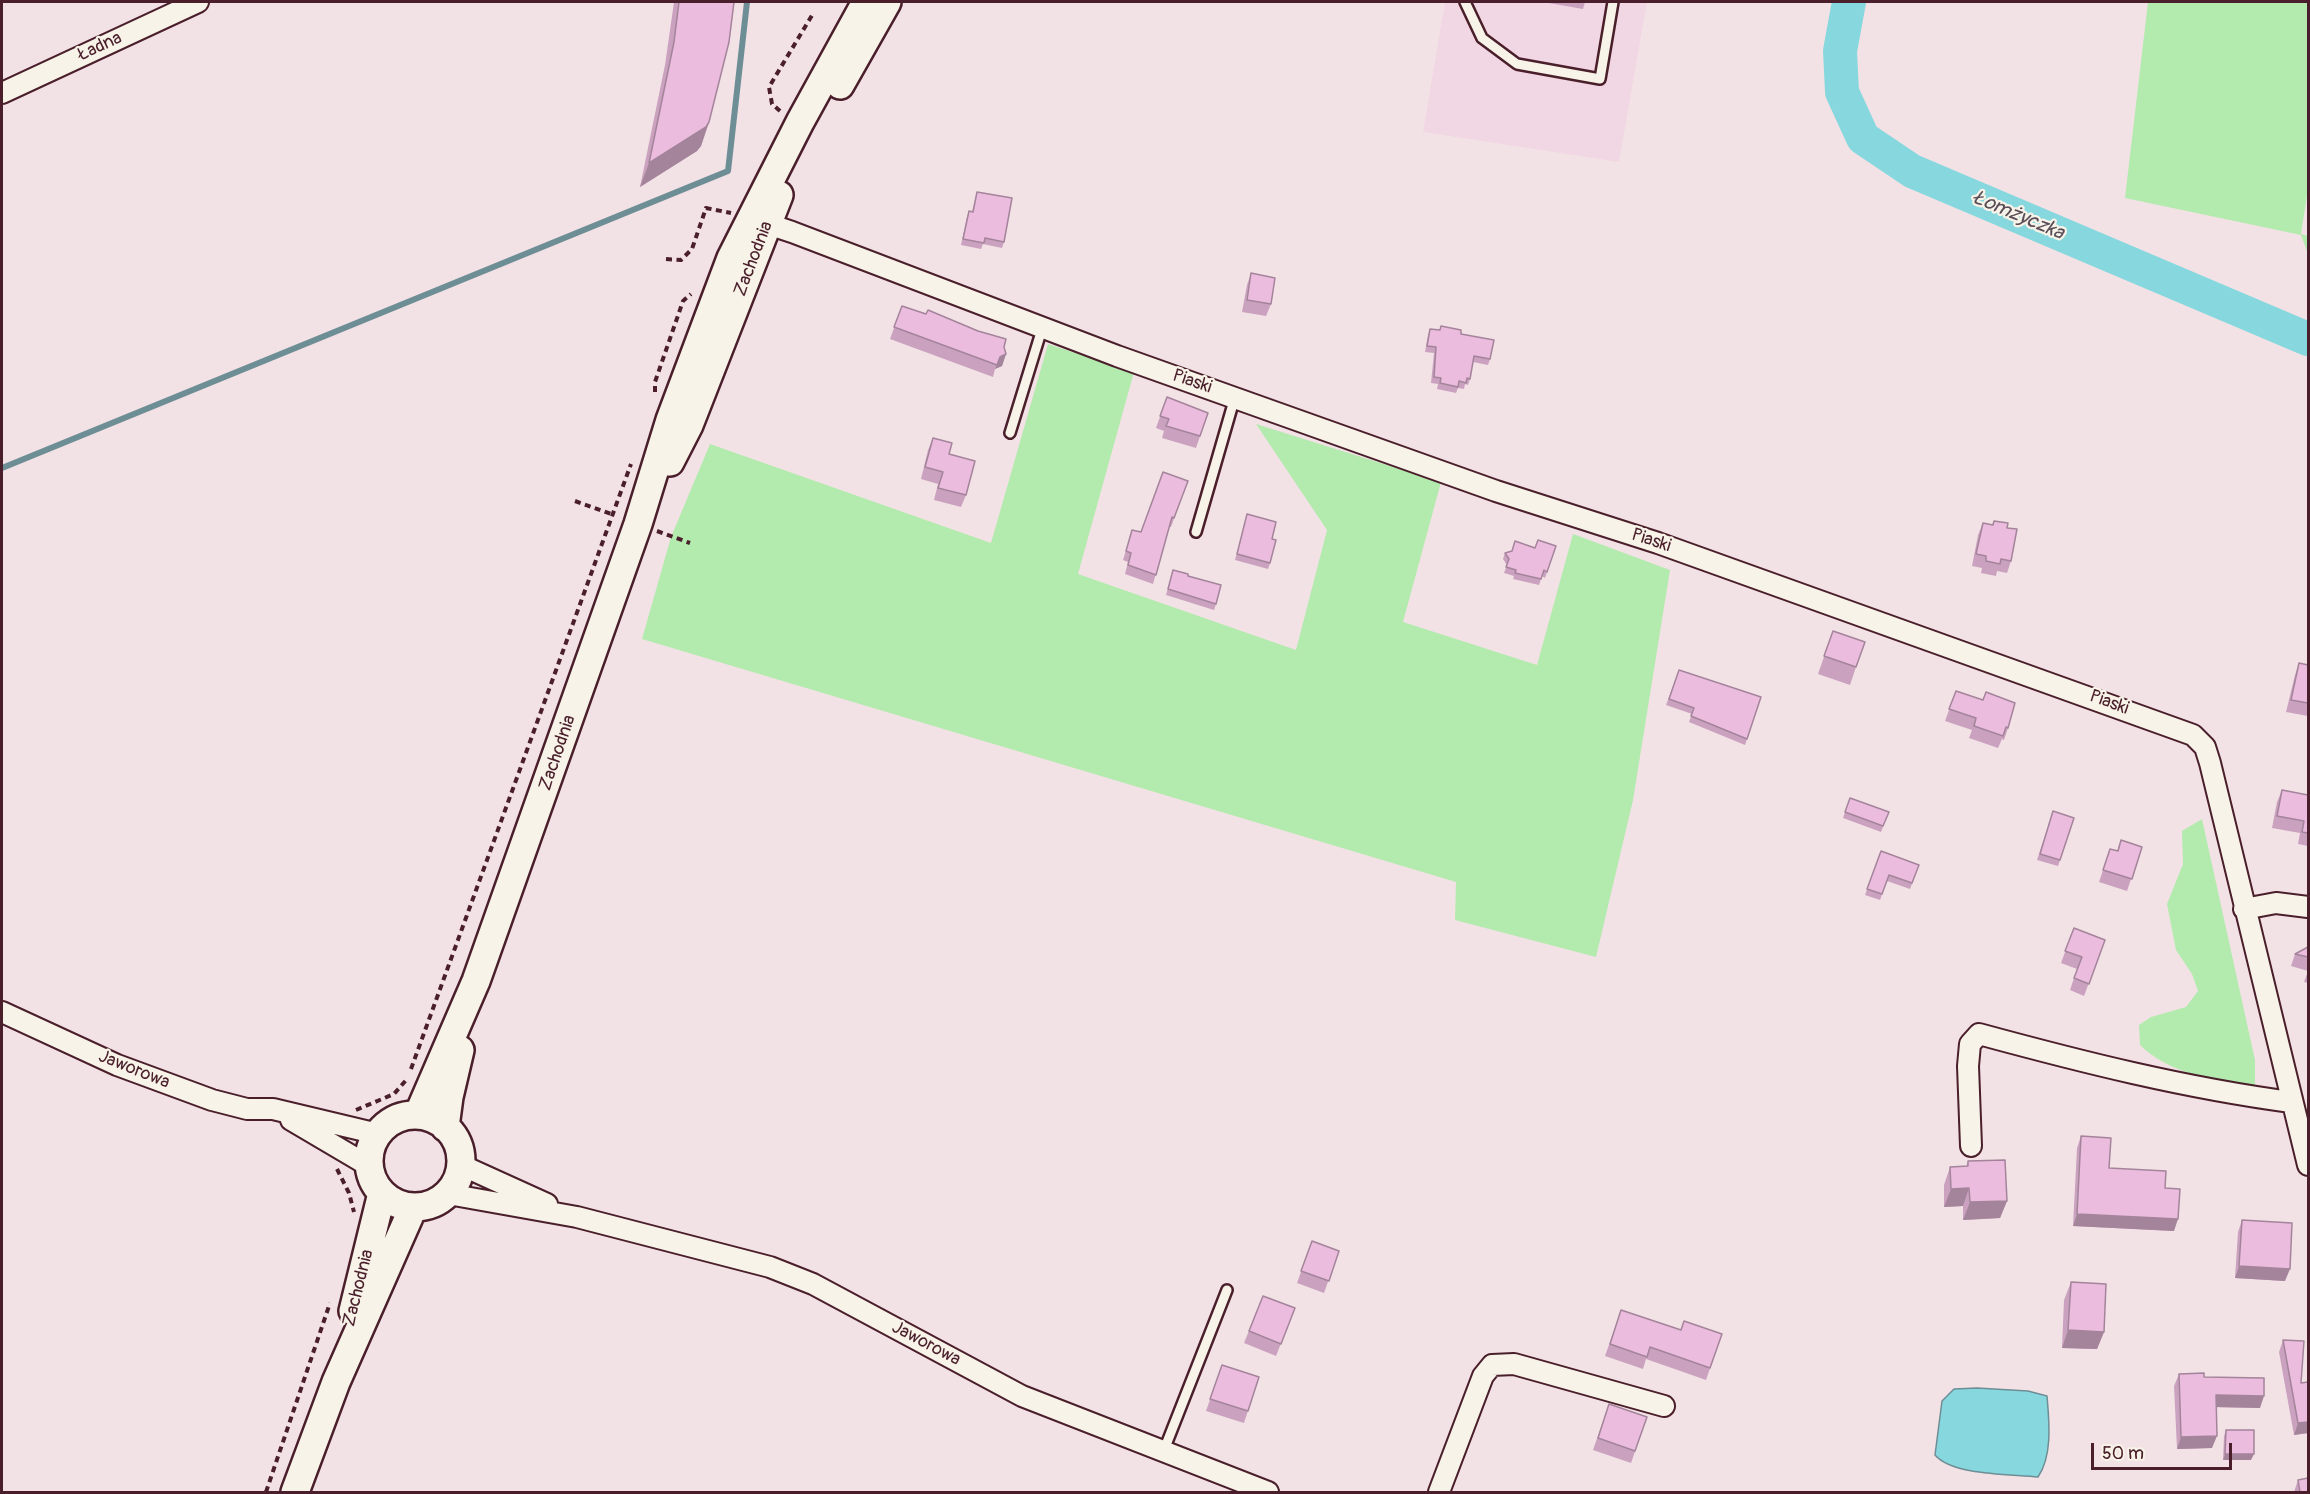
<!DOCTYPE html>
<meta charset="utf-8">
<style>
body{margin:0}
#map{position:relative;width:2310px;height:1494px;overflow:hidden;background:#f3e2e5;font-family:Pangolin,sans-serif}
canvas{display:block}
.frame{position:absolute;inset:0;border:3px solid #4a1f2b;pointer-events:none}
.scale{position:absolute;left:2091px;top:1443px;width:141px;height:27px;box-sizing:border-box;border:3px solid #4a1f2b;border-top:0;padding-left:8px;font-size:18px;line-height:21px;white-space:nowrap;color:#4a1f2b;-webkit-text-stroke:4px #f7f3e8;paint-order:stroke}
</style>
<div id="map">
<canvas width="2310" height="1494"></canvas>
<div class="frame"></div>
<div class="scale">50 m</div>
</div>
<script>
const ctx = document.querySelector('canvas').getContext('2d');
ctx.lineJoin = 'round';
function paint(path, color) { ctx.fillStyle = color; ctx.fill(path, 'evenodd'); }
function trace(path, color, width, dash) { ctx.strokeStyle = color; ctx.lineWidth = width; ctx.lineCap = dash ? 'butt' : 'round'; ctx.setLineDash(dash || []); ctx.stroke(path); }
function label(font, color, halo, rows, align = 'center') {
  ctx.font = font + ' Pangolin,sans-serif'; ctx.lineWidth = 4.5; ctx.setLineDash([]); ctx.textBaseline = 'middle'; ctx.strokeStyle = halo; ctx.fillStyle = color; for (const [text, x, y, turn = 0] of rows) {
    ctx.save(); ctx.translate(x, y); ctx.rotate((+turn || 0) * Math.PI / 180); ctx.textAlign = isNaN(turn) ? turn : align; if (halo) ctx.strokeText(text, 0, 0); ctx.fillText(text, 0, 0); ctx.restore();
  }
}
paint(new Path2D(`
 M1445,2h202l-28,160 -196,-30z`), '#f1d7e3');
paint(new Path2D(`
 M2148,2h160v187l-7,45 7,2v18l-7,-19 -176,-37z
 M1048,344l86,28 -56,202 218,76 31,-120 -71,-106 185,58 -38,140 134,43 36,-131 97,36 -37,230 -37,157 -141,-37 1,-38 -814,-243 29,-102 39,-93 281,99z
 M2202,819l53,241v27c-40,-6 -87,-14 -115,-42l-1,-20 12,-8 35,-10 12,-16 -6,-17 -16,-24 -9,-46 16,-40 -1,-33z`), '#b3eaae');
const water = new Path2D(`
 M1977,1388l51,3 19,5c2,24 6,59 -9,81 -27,-3 -85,-1 -103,-22l7,-54 12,-12z`);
paint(water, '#86d8de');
trace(water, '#6e8e96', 1.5);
trace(new Path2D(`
 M2,468l726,-297 19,-169`), '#6e8e96', 6);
trace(new Path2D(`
 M1849,2l-9,49 2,41 21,46 49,33 396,168`), '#86d8de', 34);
const lane = new Path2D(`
 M1465,2l17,36 35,26 83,15 13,-77
 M1010,433l32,-104
 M1196,532l39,-135
 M1164,1450l63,-160`);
const street = new Path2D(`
 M2,93l196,-91
 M756,220l36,12 325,124 379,135 162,52 535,192 12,12 5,16 98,402
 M2244,909l32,-6 32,4
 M2,1012l115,53 95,35 35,9h26l105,25
 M291,1120l78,46
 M1971,1146l-3,-80 2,-22 9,-10c103,28 206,54 312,68
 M461,1165l86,39
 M448,1194l129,23 193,50 43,17 209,112 246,96
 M1439,1492l44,-116 9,-11 22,-1 150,42`);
const secondary = new Path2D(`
 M840,85l47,-83
 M670,462l19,-37 90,-230
 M418,1115l58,-134 162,-457 32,-104 61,-162 69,-136 66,-120
 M369 1161a46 46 0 1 1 92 0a46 46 0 1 1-92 0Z
 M445,1127l4,-30 11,-47
 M353,1311l29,-118
 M295,1492l41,-110 77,-174`);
trace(lane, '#4a1f2b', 14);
trace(street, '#4a1f2b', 24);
trace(secondary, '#4a1f2b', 32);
trace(new Path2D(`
 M780,111l-8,-7 -3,-17 45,-75
 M666,259l15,1 11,-11 14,-41 25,5
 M655,392v-10l28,-81 8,-7
 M575,501l39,14
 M657,531l33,12
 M411,1069l220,-605
 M356,1110l38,-16 13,-15
 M337,1169l12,24 5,19
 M266,1492l64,-189`), '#4a1f2b', 4, [6, 4.5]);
trace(lane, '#f7f3e8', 9);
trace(street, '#f7f3e8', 20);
trace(secondary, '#f7f3e8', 27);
paint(new Path2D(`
 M674,2h60l-25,120 -8,24 -4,5 -57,36 25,-122z
 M1543,2h42l-2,7z
 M977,192l27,50 -2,6 -19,-4 -2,5 -20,-4 6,-28 2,-6 3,1z
 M1251,273l20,31 -5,12 -24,-4 5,-27z
 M902,306l102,41 2,7 -4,12 -7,3 -2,8 -103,-38z
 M1441,326l20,8 29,25 -2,6 -15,-3 -3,17 -2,6 -3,-1 -1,5 -6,-1 -2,5 -19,-4 1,-5 -7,-1 3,-30 -9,-1 3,-17 2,-6 10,1z
 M1167,397l41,16 -12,35 -34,-10 2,-7 -8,-3z
 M933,438l16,16 17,41 -5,12 -27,-7 4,-16 -17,-5 7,-29z
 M1188,481l-17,46h-2l-16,57 -28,-10 3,-12 -5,-2 9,-30 9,2z
 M1247,514l25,25 -2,24 -2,6 -33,-9z
 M1994,521l13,7 4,33 -4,12 -10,-2 -1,5 -15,-3 1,-5 -10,-2 6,-31 5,-12 9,2z
 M1556,546l-11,32 -3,-2 -3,9 -26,-6 1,-3 -10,-3 3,-8 -4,-6 2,-6 30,-5z
 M1173,570l15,6 28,28 -2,6 -48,-15z
 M1833,631l23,36 -6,18 -32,-11z
 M2299,663l9,2v51l-22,-4 9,-37z
 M1679,670l82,27 -16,48 -56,-23 3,-8 -26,-9z
 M1956,691l52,37 -4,12 -2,-1 -4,9 -29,-10 3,-8 -27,-9z
 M2282,790l26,5v51l-10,-2 2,-11 -28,-5 5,-26z
 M2053,811l21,7 -16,48 -21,-6z
 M1845,812h44l-8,20 -38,-14z
 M2121,840l21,7 -15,44 -28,-9 11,-33 7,2z
 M1881,851l38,14 -9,24 -23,-8 -7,19 -15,-5z
 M2074,928l31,12 -21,56 -14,-6 7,-21 -16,-6z
 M2308,947v36l-4,-1 4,-11 -17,-5 4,-12z
 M2081,1136l28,32 56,20 9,43 -101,-5 4,-78z
 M1968,1161l39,40 -7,17 -37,2v-14l-19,1v-22l6,-18h16z
 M2242,1220l43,61 -50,-3 3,-46z
 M1312,1241l27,10 -15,42 -27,-10z
 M2071,1282l33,50 -7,17 -35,-1 2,-48z
 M1263,1296l32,12 -19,48 -32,-13z
 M1621,1310l60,20 41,4 -16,46 -60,-21 -3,10 -38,-13z
 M2283,1340l18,43 7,50 -14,2 -15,-83z
 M1222,1365l37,12 -15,46 -38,-12z
 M2179,1374l25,3 56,31 -44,-1 -4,41 -35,1 -3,-63z
 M1609,1404l38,13 -16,46 -38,-13z
 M2226,1430l25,30h-28l1,-24z
 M2298,1480l10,12h-14z`), '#caa2bf');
paint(new Path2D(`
 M709,122l-8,24 -4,5 -57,36 9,-24z
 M1006,354l-4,12 -7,3 5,-12z
 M1969,1188l-6,18 -19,1 7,-18z
 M2007,1201l-7,17 -37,2 7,-18z
 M2077,1214l101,5 -4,12 -101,-5z
 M2239,1266l51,3 -5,12 -50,-3z
 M2068,1330l36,2 -7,17 -35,-1z
 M2216,1395l48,1 -4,12 -48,-1z
 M2308,1422v11l-14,2 4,-12z
 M2217,1436l-5,12 -35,1 4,-12z
 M2225,1454h29l-3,6h-28z`), '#a4849b');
const building = new Path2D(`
 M679,2h55l-5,40 -20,80 -3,5 -57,36 25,-121z
 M977,192l35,6 -8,44 -19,-4 -1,5 -21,-4 6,-28 4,1z
 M1251,273l24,5 -4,26 -24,-4z
 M902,306l24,8 2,-4 50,21 28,8 -2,8 2,7 -6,3 -3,8 -103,-38z
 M1441,326l20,4v4l33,6 -4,19 -16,-3 -4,23 -3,-1 -1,5 -7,-2 -1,6 -18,-4 1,-5 -7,-1 2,-30 -9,-1 3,-17 10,1z
 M1167,397l41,16 -8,23 -34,-10 3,-7 -9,-3z
 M933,438l19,5 -3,11 26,7 -9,34 -28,-7 5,-16 -18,-5z
 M1163,472l25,9 -14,37 -2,-1 -16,58 -28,-10 3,-12 -5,-2 6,-21 9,2z
 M1247,514l29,8 -4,17 4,1 -6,23 -33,-9z
 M1994,521l14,2 -1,5 10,1 -6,32 -10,-2 -1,5 -14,-3v-5l-10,-2 7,-31 10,2z
 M1538,540l18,6 -9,26 -3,-2 -3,9 -26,-6 1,-3 -10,-3 3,-8 -4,-6 7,-2 3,-10 20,7z
 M1173,570l15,4v2l33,9 -5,19 -48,-15z
 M1833,631l32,11 -9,25 -32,-11z
 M2299,663l9,2v38l-17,-3z
 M1679,670l82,27 -14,42 -56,-23 3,-8 -25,-9z
 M1956,691l27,9 3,-8 29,11 -7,25 -2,-1 -3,9 -29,-10 2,-8 -27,-9z
 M2282,790l26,5v38l-6,-1 2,-11 -27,-5z
 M1850,798l39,14 -6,14 -38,-14z
 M2053,811l21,7 -14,42 -20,-6z
 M2121,840l21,7 -10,32 -29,-9 7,-21 8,2z
 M1881,851l38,14 -7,18 -23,-8 -7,19 -15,-5z
 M2074,928l31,12 -16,44 -15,-6 8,-21 -17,-6z
 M2308,947v10l-13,-3z
 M2081,1136l30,2 -2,30 57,3 -1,17 15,1 -2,30 -101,-5z
 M2005,1160l2,41 -37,1 -1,-14 -18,1 -1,-22 18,-1v-5z
 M2242,1220l50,3 -2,46 -51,-3z
 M1312,1241l27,10 -10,30 -28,-10z
 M2071,1282l35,2 -2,48 -36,-2z
 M1263,1296l32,12 -14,36 -32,-13z
 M1621,1310l60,20 3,-9 38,13 -12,34 -60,-21 -3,10 -37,-13z
 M2283,1340l21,1 -3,42 7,-1v40l-10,1z
 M1222,1365l37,12 -11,34 -38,-12z
 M2204,1373v4l60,1v18l-48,-1 1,41 -36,1 -2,-63z
 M1609,1404l38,13 -12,34 -37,-13z
 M2226,1430h28v24h-29z
 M2308,1478v14h-8l-2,-12z`);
paint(building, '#ebbcde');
trace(building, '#a4849b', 1.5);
label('18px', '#4a1f2b', '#f7f3e8', [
 ["Ładna",100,47,-25],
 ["Zachodnia",754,259,-69],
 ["Piaski",1192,382,19],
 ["Piaski",1651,541,18],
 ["Piaski",2109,703,20],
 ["Zachodnia",558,753,-71],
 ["Jaworowa",134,1070,22],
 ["Zachodnia",359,1288,-76],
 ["Jaworowa",926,1344,28]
]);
label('italic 20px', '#594d58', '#f7f3e8', [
 ["Łomżyczka",2018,216,23]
]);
</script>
